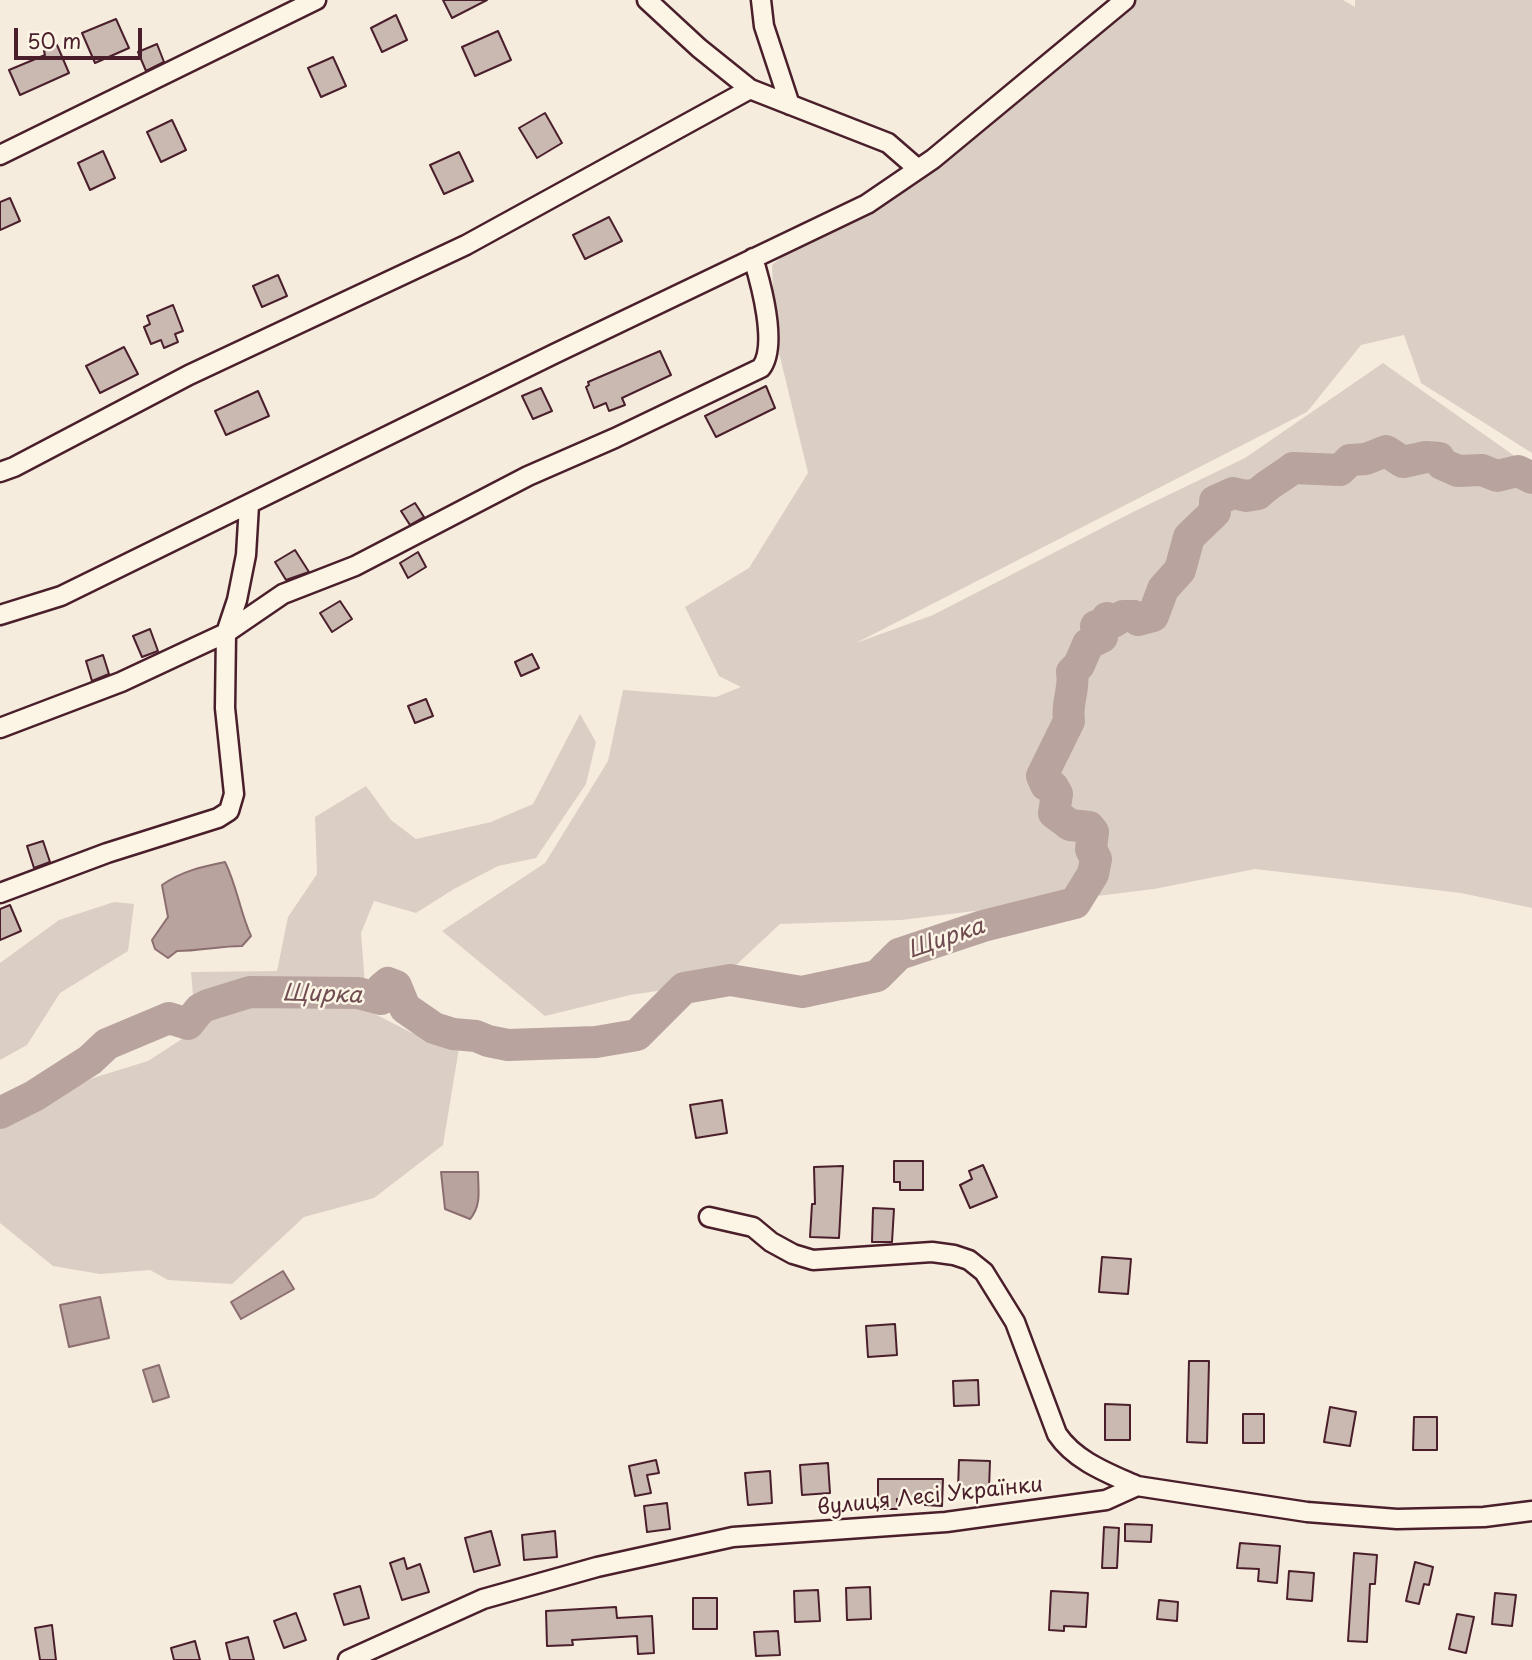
<!DOCTYPE html>
<meta charset="utf-8">
<style>
body{margin:0}
#map{position:relative;width:1532px;height:1660px;overflow:hidden;background:#f5ecde;font-family:"Playpen Sans",sans-serif}
canvas{display:block}
.scale{position:absolute;left:14px;top:28px;width:128px;height:32px;box-sizing:border-box;border:4px solid #4a1f2b;border-top:0;padding-left:9px;font-size:21px;line-height:24px;white-space:nowrap;color:#4a1f2b;-webkit-text-stroke:5px #fcf5e5;paint-order:stroke}
</style>
<div id="map">
<canvas width="1532" height="1660"></canvas>
<div class="scale">50 m</div>
</div>
<script>
const ctx = document.querySelector('canvas').getContext('2d');
ctx.lineJoin = 'round';
function paint(path, color) { ctx.fillStyle = color; ctx.fill(path, 'evenodd'); }
function trace(path, color, width, dash) { ctx.strokeStyle = color; ctx.lineWidth = width; ctx.lineCap = dash ? 'butt' : 'round'; ctx.setLineDash(dash || []); ctx.stroke(path); }
function label(font, color, halo, rows, align = 'center') {
  ctx.font = font + ' "Playpen Sans",sans-serif'; ctx.lineWidth = 5; ctx.setLineDash([]); ctx.textBaseline = 'middle'; ctx.strokeStyle = halo; ctx.fillStyle = color; for (const [text, x, y, turn = 0] of rows) {
    ctx.save(); ctx.translate(x, y); ctx.rotate((+turn || 0) * Math.PI / 180); ctx.textAlign = isNaN(turn) ? turn : align; if (halo) ctx.strokeText(text, 0, 0); ctx.fillText(text, 0, 0); ctx.restore();
  }
}
paint(new Path2D(`
 M1134,0h209l12,7v-7h177v453l-111,-70 -17,-48 -43,10 -54,67 -451,231 77,-28 200,-103 112,-54 138,-95 133,94 16,5v446l-71,-15 -206,-24 -101,20 -253,31 -121,4 -62,58 -88,13 -85,21 -103,-85 103,-68 63,-102 15,-71 93,7 25,-10 -22,-11 -34,-69 64,-39 59,-95 -33,-137 -3,-71 17,-14 63,-31 104,-66z
 M580,714l16,28 -10,42 -50,74 -38,8 -44,23 -38,24 -42,-12 -13,32 6,77 45,23 48,9 -17,103 -69,53 -70,19 -72,67 -64,-4 -18,-10 -50,4 -47,-8 -53,-43v-97l93,-48 55,-17 48,-31 -5,-58 86,-1 11,-54 29,-43 -2,-57 51,-31 25,34 25,19 75,-17 42,-18z
 M114,902l20,2 -6,47 -68,42 -33,52 -27,15v-97l59,-43z`), '#dbcec4');
const water = new Path2D(`
 M225,862c12,24 15,50 26,74l-9,10c-22,0 -43,5 -65,5l-9,7 -13,-9 -3,-9 16,-23 -6,-32c20,-14 39,-18 63,-23z
 M441,1172h37c0,17 4,33 -8,47l-25,-10z
 M283,1271l11,18 -53,30 -10,-17z
 M100,1297l9,41 -40,9 -9,-42z
 M159,1365l10,32 -16,5 -10,-32z`);
paint(water, '#b8a39e');
trace(water, '#8c6e70', 2);
trace(new Path2D(`
 M0,1113l34,-17 56,-36 17,-16 62,-26 19,6 12,-15 8,-4 42,-13 108,1 23,6 1,-11 6,-5 8,3 9,22 29,20 19,6 23,2 12,5 20,4 88,-3 41,-7 47,-47 46,-8 72,12 75,-16 22,-22 84,-28 92,-23 18,-29 3,-15 -5,-10 2,-17 -4,-5 -19,-2 -16,-12 3,-19 -4,-7 -7,-2 -4,-9 27,-55c-3,-17 6,-33 3,-49l7,-7 9,-21 14,-7 -4,-2 -2,-9h6l5,-8 6,4 10,-6h11l4,4 15,-4 10,-27 17,-19 9,-33 26,-25v-11l18,-8 13,3 12,-2c10,-11 23,-16 35,-26l47,2 10,-10 16,-1 20,-8 17,11 23,-5 13,1 3,6 16,7 24,-1 15,6 21,-5 14,7`), '#b8a39e', 32);
const building = new Path2D(`
 M443,0h44l-35,18z
 M396,15l11,25 -25,12 -11,-24z
 M116,19l13,29 -34,15 -13,-30z
 M498,31l13,29 -36,16 -13,-29z
 M157,44l7,18 -18,9 -8,-19z
 M57,45l12,28 -49,22 -11,-25 36,-15 -1,-4z
 M333,57l13,29 -25,11 -13,-29z
 M545,113l17,30 -25,15 -18,-30z
 M172,120l14,30 -25,12 -14,-30z
 M103,151l12,27 -25,12 -12,-27z
 M459,152l14,29 -29,13 -14,-29z
 M10,198l10,23 -20,9v-28z
 M609,217l13,24 -37,18 -12,-24z
 M278,275l9,21 -25,11 -9,-21z
 M173,305l10,26 -8,3 3,8 -14,6 -3,-8 -10,4 -7,-17 6,-3 -3,-8z
 M124,347l14,27 -38,19 -14,-27z
 M660,351l11,24 -49,23 3,7 -16,6 -3,-8 -12,5 -8,-21 3,-2 -1,-3z
 M766,386l9,22 -59,29 -11,-21z
 M541,388l11,23 -19,8 -11,-23z
 M258,391l11,25 -43,19 -11,-24z
 M415,503l9,14 -14,8 -9,-14z
 M295,550l14,22 -23,8 -11,-18z
 M418,552l8,15 -18,11 -8,-15z
 M340,601l12,18 -20,13 -12,-19z
 M150,629l8,22 -16,6 -9,-21z
 M532,654l7,14 -18,8 -6,-14z
 M103,655l6,19 -17,7 -6,-20z
 M426,699l7,17 -18,7 -7,-17z
 M43,841l7,21 -16,6 -7,-22z
 M10,905l11,26 -21,9v-31z
 M722,1100l5,33 -31,5 -6,-33z
 M894,1161h29v29h-23v-8h-6z
 M983,1165l14,32 -27,11 -10,-23 12,-6 -3,-8z
 M843,1166l-4,72 -29,-1 2,-33h3l-1,-37z
 M873,1208l21,1 -2,33h-20z
 M1102,1257l29,2 -3,35 -29,-2z
 M895,1324l2,31 -29,2 -2,-31z
 M1189,1361h20l-2,82 -20,-1z
 M978,1380l1,25 -25,1 -1,-25z
 M1105,1404l25,1v35h-25z
 M1330,1407l26,5 -6,34 -26,-4z
 M1243,1414h21v29h-21z
 M1414,1417h23v33h-24z
 M656,1460l3,13 -12,2 4,18 -16,3 -6,-30z
 M959,1460l31,1 -1,28h-31z
 M828,1463l2,30 -28,2 -2,-30z
 M770,1471l2,32 -24,2 -3,-32z
 M878,1479h65l-1,27 -17,-1v-6h-28v10h-19z
 M667,1503l3,26 -23,3 -3,-26z
 M1125,1524l27,1 -1,17 -26,-1z
 M1104,1527l15,1 -2,40h-15z
 M491,1531l9,34 -26,7 -9,-34z
 M555,1531l2,26 -33,3 -2,-25z
 M1240,1543l40,3 -3,37 -19,-2 1,-12 -22,-1z
 M1354,1553l23,2 -2,29h-5l-3,58 -19,-1z
 M404,1558l3,11 13,-5 9,28 -27,8 -12,-37z
 M1415,1562l18,5 -4,18 -5,-1 -5,20 -13,-3z
 M1289,1571l25,2 -2,28 -25,-2z
 M360,1586l9,32 -25,7 -10,-31z
 M870,1587l1,32 -24,1 -1,-32z
 M818,1590l2,31 -25,1 -1,-31z
 M1051,1591l37,2 -2,34 -22,-1v5l-15,-1z
 M1495,1593l21,2 -4,31 -20,-2z
 M693,1598h24v31h-24z
 M1159,1600l19,2 -1,19 -20,-2z
 M616,1607l1,11 35,-2 2,37 -16,1 -1,-18 -65,4 1,5 -26,1 -1,-35z
 M296,1613l10,27 -22,8 -10,-27z
 M1457,1614l17,3 -8,36 -17,-4z
 M52,1625l4,35h-16l-5,-32z
 M778,1631l2,24 -24,1 -2,-24z
 M248,1637l6,23h-24l-4,-17z
 M195,1641l5,19h-26l-3,-12z`);
paint(building, '#cab9b1');
trace(building, '#4a1f2b', 2);
const minor = new Path2D(`
 M647,0l52,48 51,41 138,54 30,26
 M761,0l3,26 26,79
 M0,155l316,-155
 M0,472l14,-5 175,-92 277,-130 284,-156
 M0,615l61,-19 493,-242 313,-150 66,-45 192,-159
 M0,728l121,-46 77,-36 28,-13 57,-39 72,-28 173,-90 87,-38 146,-70c17,-22 0,-84 -8,-110
 M0,893l107,-40 111,-35 11,-7 5,-17 -9,-86 1,-75 11,-33 9,-45 3,-50
 M709,1217l44,10 18,15 22,12 20,6 119,-8 22,3 15,5 15,12 31,50 42,112c18,27 51,39 80,52
 M348,1660l135,-61 114,-32 136,-30 213,-15 160,-22 31,-14 170,26 90,7 87,-2 48,-6`);
trace(minor, '#4a1f2b', 23);
trace(minor, '#fcf5e5', 18);
label('21px', '#4a1f2b', '#fcf5e5', [
 ["вулиця Лесі Українки",930,1497,-6]
]);
label('italic 23px', '#704d53', '#fcf5e5', [
 ["Щирка",946,939,-19],
 ["Щирка",322,995,2]
]);
</script>
